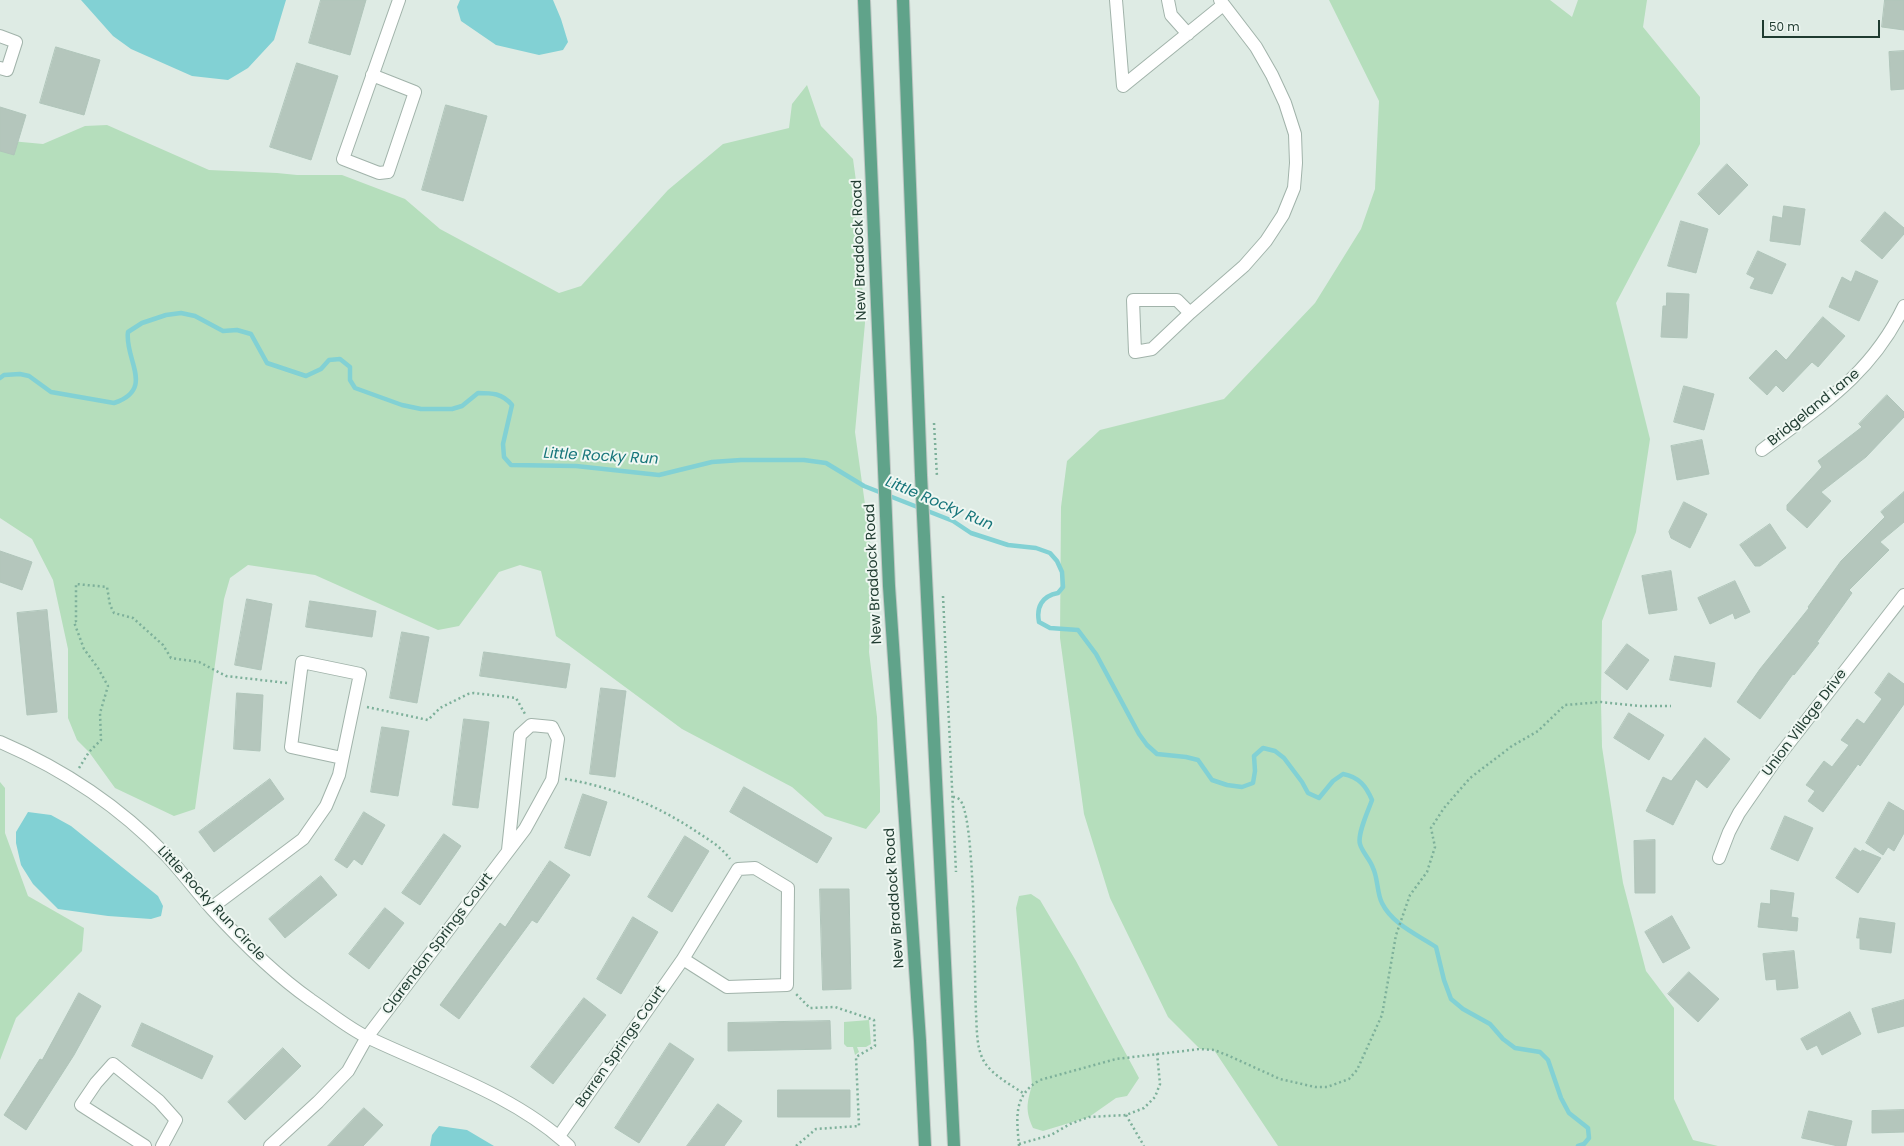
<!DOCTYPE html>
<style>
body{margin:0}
#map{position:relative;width:1904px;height:1146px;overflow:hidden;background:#deebe4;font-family:Poppins,sans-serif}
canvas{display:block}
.scale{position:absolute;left:1762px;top:20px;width:118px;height:18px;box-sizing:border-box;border:2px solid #1f3b30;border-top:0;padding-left:5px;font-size:12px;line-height:14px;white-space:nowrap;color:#1f3b30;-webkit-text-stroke:3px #eff7f2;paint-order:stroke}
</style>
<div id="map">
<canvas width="1904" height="1146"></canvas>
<div class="scale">50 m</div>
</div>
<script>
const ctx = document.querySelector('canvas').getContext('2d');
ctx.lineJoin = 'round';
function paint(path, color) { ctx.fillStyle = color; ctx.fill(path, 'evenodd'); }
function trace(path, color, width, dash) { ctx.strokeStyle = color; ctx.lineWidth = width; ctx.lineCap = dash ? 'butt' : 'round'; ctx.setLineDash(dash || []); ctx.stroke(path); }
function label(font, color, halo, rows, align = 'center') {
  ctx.font = font + ' Poppins,sans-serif'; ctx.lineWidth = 4; ctx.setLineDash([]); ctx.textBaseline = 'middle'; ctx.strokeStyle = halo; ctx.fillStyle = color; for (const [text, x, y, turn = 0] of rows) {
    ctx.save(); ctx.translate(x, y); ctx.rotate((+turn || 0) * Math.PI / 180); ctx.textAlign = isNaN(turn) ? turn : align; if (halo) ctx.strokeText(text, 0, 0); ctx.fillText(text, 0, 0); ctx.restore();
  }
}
paint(new Path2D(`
 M1329,0h221l22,17 6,-17h69l-4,27 57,70v47l-84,159 34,136 -14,93 -34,89 -1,81 1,45 21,136 23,88 28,37v91l19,41 25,6h-440l-64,-96 -14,-1 -32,-32 -58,-119 -26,-84 -24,-176 1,-131 6,-46 33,-31 124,-31 91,-96 46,-74 14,-40 4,-88z
 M807,85l14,41 32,33 3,22 -3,22 5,28 7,92 -10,109 21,152 -5,19 -2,49 8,65 3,74v21l-14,17 -41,-13 -33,-29 -110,-58 -126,-93 -15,-65 -21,-6 -21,7 -40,54 -21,4 -123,-55 -67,-10 -18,13 -6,21 -29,210 -21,7 -59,-28 -26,-36 -12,-12 -9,-22v-69l-15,-69 -21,-41 -32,-21v-378l43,4 42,-18 22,-1 102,45 68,3 20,2h45l63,24 35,30 119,64 22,-7 87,-96 55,-46 66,-16 3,-24z
 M0,782l5,6v45l23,63 56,32 -2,23 -66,67 -16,42z
 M1031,894l9,6 36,61 63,117 -12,18 -11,2 -27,19 -46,14 -10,-3c-8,-18 -6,-25 -1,-43l-16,-177 3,-12z
 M869,1020l2,24 -5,3h-9l2,5 -4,3 -2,-8h-6l-3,-3v-22z`), '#b5debc');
paint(new Path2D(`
 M81,0h205l-12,40 -26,28 -20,12 -36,-4 -61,-27 -18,-13z
 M460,0h93l8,19 7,23 -5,8 -24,5 -43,-10 -35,-24 -4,-14z
 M28,812l23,3 20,11 87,70 5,10 -2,10 -10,3 -43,-3 -50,-7 -25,-25 -12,-19 -5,-22v-11z
 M439,1126l28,4 27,16h-64l2,-11z`), '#82d1d4');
trace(new Path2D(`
 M0,378l4,-3 16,-1 9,2 22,16 63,11c42,-14 10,-44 14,-71l14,-9 24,-8 15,-2 14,3 28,15 14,-1 14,4 16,29 39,13 15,-7 8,-9 11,-1 10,8v13l5,8 47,17 19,4h31l10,-3 16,-13c14,0 24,0 34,12l-9,39 1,13 7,8 65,1 83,9 53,-13 29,-2h63l22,3 38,23 89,35 18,12 37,12 28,3 14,5 7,8 5,11 1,15 -5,6c-16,3 -22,14 -19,29l11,6 28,2 18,24 43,80 8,11 10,9 29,3 12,3 14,20 15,5 15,2 11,-4 2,-12 -1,-15 9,-8 12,3 9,7 18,24 6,11 11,5 14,-17 10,-7c16,3 23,12 29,26 -3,9 -15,34 -12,44 2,8 10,15 13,24 5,10 4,26 9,35 10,21 36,32 54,44l8,33 7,19 12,10 27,15 13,15 12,9 25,4 8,8 13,38 8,15 19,15 1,10 -5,6 -6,2`), '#82d1d4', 4.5);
const building = new Path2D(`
 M321,0h45l-16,55 -41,-12z
 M1885,0h19v30l-22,-3z
 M56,47l44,13 -16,55 -44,-12z
 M1904,51v38l-13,1 -2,-38z
 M297,63l41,13 -27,84 -41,-13z
 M446,105l41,11 -24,85 -41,-11z
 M0,107l26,8 -12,40 -14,-4z
 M1727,164l21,21 -29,30 -21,-21z
 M1784,206l21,3 -5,36 -30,-4 3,-25 9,2z
 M1885,212l19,16v6l-22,25 -21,-18z
 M1681,221l27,8 -12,44 -28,-7z
 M1758,251l28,13 -14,30 -22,-6 5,-10 -8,-4z
 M1856,271l22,10 -19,40 -30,-14 13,-30 9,5z
 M1667,293l22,1 -2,44 -26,-1 2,-31h3z
 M1823,317l22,19 -27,31 -6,-5 -29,30 -7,-7 -9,10 -18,-17 27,-28 10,10z
 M1684,386l30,8 -10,36 -30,-8z
 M1887,395l17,17v5l-38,40 -45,35 10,9 -24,27 -20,-18v-5l35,-38 -4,-6 44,-34 -3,-3z
 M1702,440l7,34 -32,6 -6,-34z
 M1904,492v30l-24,20 9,8 -40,40 3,3 -35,49 2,1 -25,32 -1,-1 -33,45 -23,-17 23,-33 49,-61 -1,-1 33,-46 44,-44 -4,-5z
 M1684,502l23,12 -17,34 -19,-10 -2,-6z
 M1770,524l16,24 -26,18h-5l-15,-21z
 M0,551l32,11 -10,28 -22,-8z
 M1671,571l6,39 -28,4 -7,-38z
 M1735,581l15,31 -15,7 -2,-6 -23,11 -12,-26z
 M247,599l25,5 -11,66 -26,-5z
 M310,601l66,10 -4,26 -66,-10z
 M47,610l10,102 -30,3 -10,-102z
 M402,632l27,5 -12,66 -27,-5z
 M1627,644l22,16 -22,30 -22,-17z
 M484,652l86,12 -4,24 -86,-12z
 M1675,656l40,7 -4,24 -41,-7z
 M1889,673l15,11v20l-44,62 -2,-2 -35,48 -15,-11 7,-10 -9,-6 18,-24 8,6 17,-22 -8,-5 16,-21 7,5 18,-25 -7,-6z
 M601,688l25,3 -11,86 -25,-3z
 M237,693l26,2 -3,56 -26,-2z
 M1629,713l35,22 -15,25 -35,-22z
 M464,719l25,3 -11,86 -25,-3z
 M382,727l27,4 -11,65 -27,-4z
 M1705,738l25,21 -23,29 -11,-9 -23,46 -27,-14 17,-34 8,4z
 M270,779l14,20 -70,53 -15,-20z
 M744,787l88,51 -15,25 -87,-51z
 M583,794l24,8 -17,54 -25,-8z
 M1889,802l15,9v22l-10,18 -6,-4 -5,8 -17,-12z
 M364,812l21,13 -23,40 -8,-6 -7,9 -12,-8z
 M1785,816l28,12 -15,33 -27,-12z
 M444,834l17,12 -41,59 -18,-12z
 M685,836l24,15 -37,61 -24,-15z
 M1655,840v53h-20l-1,-52z
 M1855,848l6,4 1,-2 19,8 -23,35 -22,-15z
 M550,861l20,14 -33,48 -5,-3 -73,99 -19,-14 60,-82 5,4z
 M321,876l16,19 -52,43 -16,-19z
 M820,889h29l2,100 -28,1z
 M1771,890l23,3 -3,24 7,1 -1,13 -39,-4 3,-24 9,1z
 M385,908l19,15 -35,46 -20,-15z
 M1672,916l18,32 -27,15 -18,-31z
 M633,917l25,15 -37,62 -24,-15z
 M1860,918l35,5 -4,30 -31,-4v-11h-3z
 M1794,951l4,37 -21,2 -1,-11 -10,1 -3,-26z
 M1689,972l30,27 -21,23 -30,-28z
 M79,993l22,13 -27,49 -48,75 -22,-15 36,-56 2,1z
 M584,998l22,17 -53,69 -22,-17z
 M1904,1000v26l-26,7 -6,-24z
 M1850,1012l11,22 -39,21 -5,-10 -10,5 -6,-11z
 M830,1021l1,28 -103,2v-28z
 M142,1023l71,33 -11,23 -70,-33z
 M670,1043l24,16 -55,84 -24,-15z
 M283,1048l18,18 -56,54 -17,-18z
 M778,1090h72v27h-72z
 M718,1104l24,17 -18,25h-37z
 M364,1108l19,17 -20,21h-35z
 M1904,1110v22l-32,1v-22z
 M1809,1111l43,10 -6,25h-8l-36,-8z`);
paint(building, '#b4c6bc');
trace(building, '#b0c5ba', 1);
const minor = new Path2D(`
 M1116,0l7,86 100,-81
 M1168,0l3,15 17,19
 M0,36l16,6 -9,28 -7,-2
 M372,75l43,17 -27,80 -9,1 -36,-14 56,-159
 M1190,313l-13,-13h-44l2,52 17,-3 38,-36 54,-47 22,-25 17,-26 11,-27 2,-25 -1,-29 -10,-31 -13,-28 -16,-28 -36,-47
 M1762,450c58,-44 109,-75 142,-144
 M0,742c63,27 118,63 166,113 16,17 30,36 46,54 30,33 62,65 99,91 18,12 37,28 56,37 67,32 148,58 202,109
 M1719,858l10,-26 10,-19 36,-52 129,-166
 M211,908l92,-69 23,-33 13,-31 21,-101 -58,-12 -11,85 51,11
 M559,1136l124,-177 55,-90 17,-1 33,20 -1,97 -60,2 -44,-28
 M145,1146l-64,-41 15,-22 17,-19 46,37 17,19 -14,26
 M270,1146l48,-44 30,-31 19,-34 158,-208 27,-49 6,-41 -6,-12 -21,-2 -11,10 -12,115`);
const major = new Path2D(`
 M864,0l25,586 31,455 5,105
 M903,0l18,475 33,671`);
trace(minor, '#a1b3aa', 14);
trace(major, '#c0c8c5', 14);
trace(new Path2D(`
 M934,423l3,54
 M943,596l13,276
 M367,707l61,13 12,-12 28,-14 6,-1 42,5 9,16
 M79,768l10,-16 12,-12 -1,-27 8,-27 -10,-18 -14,-19 -10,-27 2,-1v-37l31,3 3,18 4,8 19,5 30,27 8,13 28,4 27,14 61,7
 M565,779c49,8 94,27 135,55 11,7 22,14 30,25
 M953,797c2,0 4,0 6,2 17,12 15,183 17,214 1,16 0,36 9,50 9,13 26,22 38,30
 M1126,1115l18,31
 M1019,1144l32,-9 19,-11 19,-7 37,-2 18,-7 11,-11 5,-13 -3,-31
 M796,1146l20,-17 43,-3 -3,-69 19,-11 -1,-26 -39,-13 -25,1 -14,-14
 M1019,1146c-2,-27 -7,-50 21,-66l76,-21 84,-10 14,1 13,5 53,24 35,8h12l22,-8 8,-9 25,-55 14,-80 14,-40 17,-23 8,-25 -4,-19 13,-20 26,-30 42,-32 26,-15 27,-26 36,-3 38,4h32`), '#7db09a', 2.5, [2, 3]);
trace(minor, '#fff', 12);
trace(major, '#60a38a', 12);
label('14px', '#1f3b30', '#eff7f2', [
 ["New Braddock Road",860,250,-92],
 ["Bridgeland Lane",1814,408,-39],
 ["New Braddock Road",874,574,-93],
 ["Union Village Drive",1805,723,-53],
 ["New Braddock Road",895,898,-94],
 ["Little Rocky Run Circle",211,904,47],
 ["Clarendon Springs Court",438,944,-53],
 ["Barren Springs Court",621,1047,-55]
]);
label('italic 15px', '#16757a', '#eff7f2', [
 ["Little Rocky Run",601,457,3],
 ["Little Rocky Run",939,504,23]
]);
</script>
